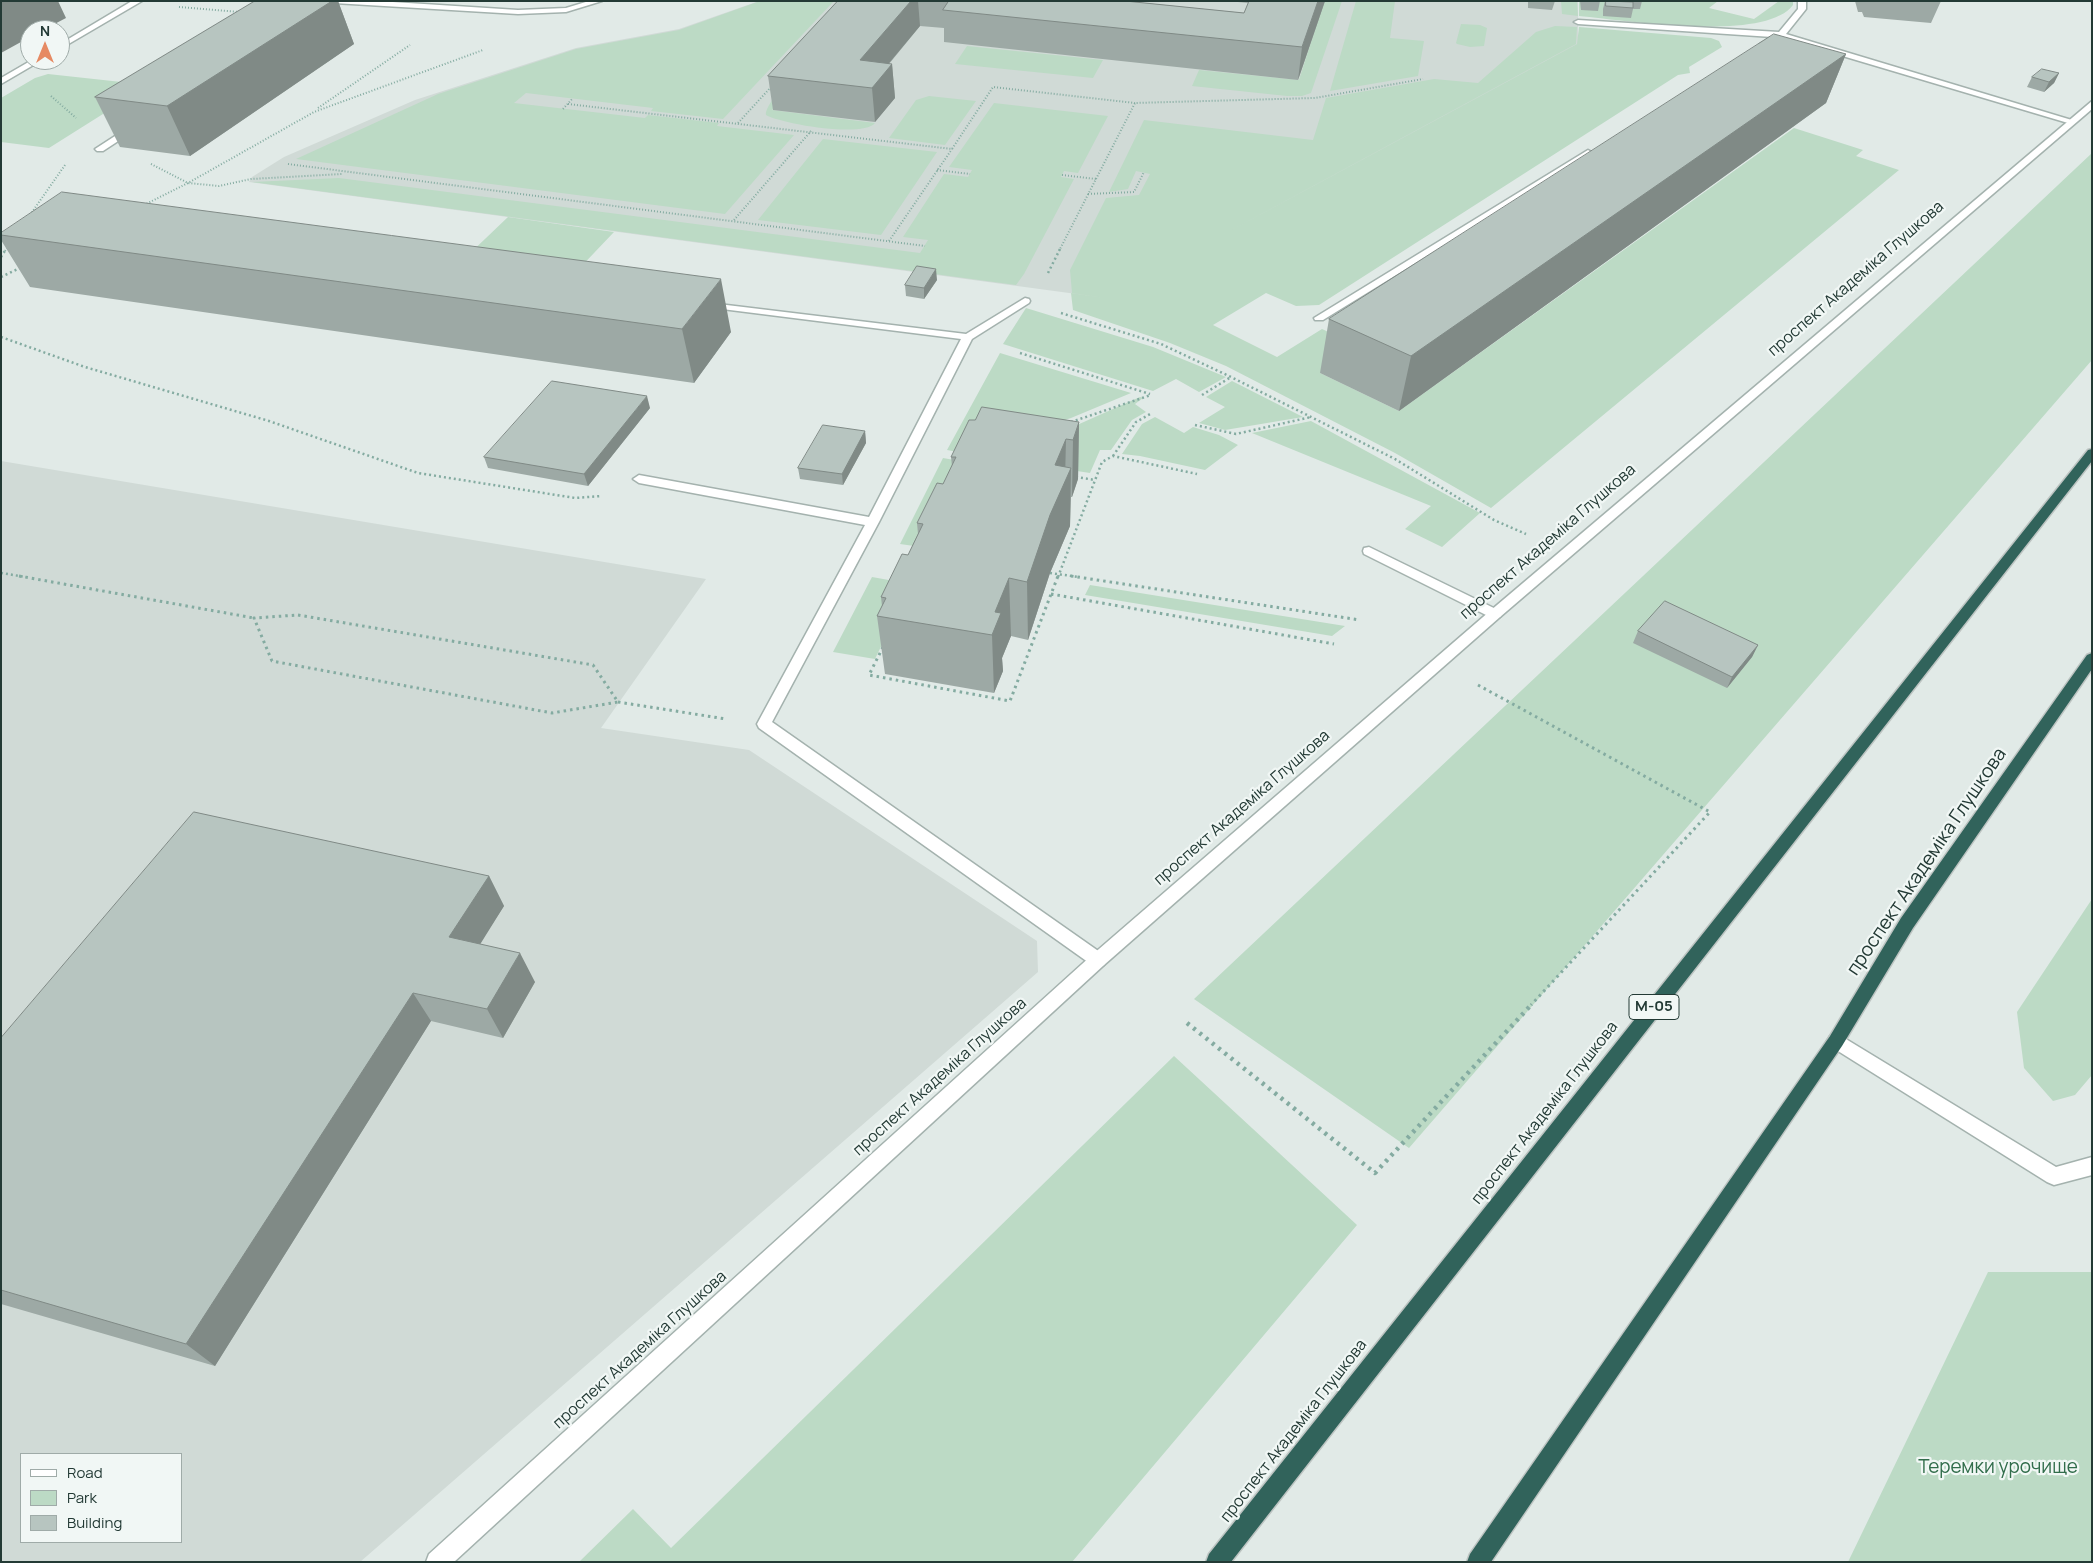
<!DOCTYPE html>
<meta charset="utf-8">
<style>
body{margin:0}
#map{position:relative;width:2093px;height:1563px;overflow:hidden;background:#e1eae7;font-family:Manrope,sans-serif}
canvas{display:block}
.frame{position:absolute;inset:0;border:2px solid #233a35;pointer-events:none}
.legend{position:absolute;left:20px;top:1453px;width:162px;height:90px;box-sizing:border-box;background:#f1f7f5;border:1px solid #9faba8;margin:0;padding:6px 9px;list-style:none;font-size:15px;color:#233a35}
.legend li{display:flex;align-items:center;gap:10px;height:25px}
.legend b{width:25px;border:1px solid #9faba8}
.north{position:absolute;left:20px;top:20px;width:50px;height:50px;box-sizing:border-box;background:#f1f7f5;border:1px solid #9faba8;border-radius:50%;rotate:0deg;font-size:14px;font-weight:700;line-height:20px;text-align:center;color:#233a35}
.north::after{content:'';display:block;margin:auto;width:18px;height:22px;background:#e68a63;clip-path:polygon(50% 0,100% 100%,50% 72%,0 100%)}
</style>
<div id="map">
<canvas width="2093" height="1563"></canvas>
<div class="frame"></div>
<ul class="legend">
<li><b style="height:6px;background:#fff"></b>Road</li>
<li><b style="height:14px;background:#bcdac5"></b>Park</li>
<li><b style="height:14px;background:#b7c5c0"></b>Building</li>
</ul>
<div class="north">N</div>
</div>
<script>
const ctx = document.querySelector('canvas').getContext('2d');
ctx.lineJoin = 'round';
function paint(path, color) { ctx.fillStyle = color; ctx.fill(path, 'evenodd'); }
function trace(path, color, width, dash) { ctx.strokeStyle = color; ctx.lineWidth = width; ctx.lineCap = dash ? 'butt' : 'round'; ctx.setLineDash(dash || []); ctx.stroke(path); }
function label(font, color, halo, rows, align = 'center') {
  ctx.font = font + ' Manrope,sans-serif'; ctx.lineWidth = 4.5; ctx.setLineDash([]); ctx.textBaseline = 'middle'; ctx.strokeStyle = halo; ctx.fillStyle = color; for (const [text, x, y, turn = 0] of rows) {
    ctx.save(); ctx.translate(x, y); ctx.rotate((+turn || 0) * Math.PI / 180); ctx.textAlign = isNaN(turn) ? turn : align; if (halo) ctx.strokeText(text, 0, 0); ctx.fillText(text, 0, 0); ctx.restore();
  }
}
paint(new Path2D(`
 M759,1h819v43l-472,254 -857,-116 3,-5 32,-20 131,-57 161,-52 103,-19z
 M1,461l705,118 -105,149 148,22 288,191 1,31 -678,590h-359zM21,1454h160v88h-160z`), '#d0dad6');
paint(new Path2D(`
 M760,1h74l-111,118 -72,-8 2,-3 -127,-15 -12,10 131,15 3,-3 71,8 -2,3 77,9 -69,79 -429,-55 142,-65 138,-45 103,-19z
 M870,1l-98,109 103,13c-12,15 -93,1 -109,-8 -2,-19 86,-97 104,-114z
 M1324,1h18l-31,92 -9,3h-15l-95,-10 7,-16 100,10z
 M1356,1h39l-5,37 34,3 -6,35 -88,15z
 M1561,1h16l1,15 -16,-2z
 M1579,1h139l-9,7 45,11 25,-18h14v4c-28,38 -170,15 -214,11z
 M1461,24l19,1 7,3 -3,18 -14,1 -13,-3 -1,-1z
 M1555,26l22,1 -1,17 -365,197 366,-197 2,-17 132,11 8,3 3,6 -33,20 1,6 -12,2 -359,230 -23,1 -30,-13 -53,32 64,32 45,-28 37,17 -39,27 79,38 395,-283 69,22 -7,6 43,14 -408,338 -96,-55 -169,-87 -56,-23 -97,-33 -2,-17 35,5 -34,-5 -2,-23 36,-72 33,-3 11,-21 -14,-3 -8,18 -19,3 35,-72 169,20 13,-42 108,-19 44,4 58,-51z
 M967,46l136,14 -10,18 -138,-14z
 M48,74l101,11 -100,63 -48,-6v-44l34,-20z
 M929,96l47,5 -31,44 -56,-7 27,-38z
 M994,103l114,13 -30,57 -14,-2 -3,6 13,2 -50,95 -8,11 -764,-103 87,-4 581,75 8,-13 -25,-3 41,-63 24,3 4,-7 -23,-3z
 M823,139l114,13 -56,83 -123,-15z
 M2092,153v207l-683,788 -215,-149z
 M508,217l106,15 -40,42 -110,-15z
 M1026,308l127,39 73,30 -27,15 -23,-13 -23,12 -150,-47z
 M1000,353l131,40 -60,25 -108,35 -16,-3z
 M1232,381l71,36 -78,13 -26,-7 26,-16 -19,-10z
 M1140,397l3,1 -8,6 11,8 -14,8 -21,30h-11l-10,23 -111,-17 98,-31z
 M1155,417l29,16 9,-6 26,8 19,10 -33,25 -65,-14 -18,-2 20,-30z
 M1311,421l169,92 -38,34 -37,-18 26,-23 -179,-73z
 M943,458l28,5 -57,83 -14,-2z
 M872,577l39,7 -36,75 -42,-7z
 M1090,585l255,41 -13,10 -247,-41z
 M2092,899v176l-17,20 -22,6 -29,-33 -7,-56z
 M1174,1056l183,169 -285,337h-493l54,-53 38,39z
 M1988,1272h104v290h-244z`), '#bcdac5');
const lane = new Path2D(`
 M132,1h10l-82,48v-5z
 M1798,1h8v8l-20,25 289,87 -7,2 -286,-85 -19,10 -4,-2 1,-2 12,-7 -194,-13 -4,-2 4,-2 201,12 19,-23z
 M32,60h10l-41,24v-6z
 M132,125l3,1v4l-32,21h-6l-2,-2z
 M1588,150l5,3 -2,2 -268,165h-8l-1,-2z
 M1025,298l4,1 1,2 -1,2 -57,36 -93,183 -107,200 332,233 2,5 -2,5 -6,2 -6,-2 -333,-237 -2,-4 108,-199 -226,-42 -6,-4 6,-4 230,42 92,-178 -255,-32 -5,-3 1,-2 264,32z
 M1369,547l131,64 2,3 -2,3h-10l-126,-63 -1,-3 1,-3z`);
const street = new Path2D(`
 M330,1h47l141,9 48,-2 23,-7h13l-36,11 -48,2 -184,-11z
 M2092,101v8l-592,508 -396,348 -650,597h-28l3,-8 663,-599 398,-344z
 M1836,1033l220,134 36,-10v18l-38,10 -7,-3 -217,-136 -3,-5 3,-5z`);
const highway = new Path2D(`
 M2092,449v12l-861,1101h-25l3,-8 879,-1104z
 M2092,653v16l-179,259 -71,118 -351,516h-24l3,-8 360,-518 71,-118 186,-263z`);
trace(lane, '#a4b2ae', 3);
trace(street, '#a4b2ae', 3);
trace(highway, '#bdc4c2', 3);
trace(new Path2D(`
 M179,7l61,5
 M51,96l25,22
 M568,104l384,45 41,-62 142,16
 M318,108l92,-63
 M563,109l10,-11
 M738,123l33,-36
 M151,164l37,19 31,3 32,-7 91,-5
 M288,164l637,82
 M937,170l33,4
 M1062,175l34,4
 M1088,194l46,-2 10,-20
 M144,205l44,-22 126,-71 169,-62
 M30,215l35,-50
 M734,220l77,-89
 M889,241l63,-92
 M5,251l3,-4
 M1059,251l76,-148 180,-5 108,-19`), '#84aba1', 2, [1, 2]);
trace(new Path2D(`
 M1,257l5,-8
 M1048,273l12,-24
 M1,277l19,-9
 M1061,313l100,31 70,33 164,82 99,61 32,14
 M1,337l84,30 184,54 149,52 157,25 27,-2
 M1020,353l130,41
 M1202,395l29,-18
 M1071,422l80,-27
 M1195,425l41,9 75,-17
 M1113,456l23,-34 16,-9
 M1076,477l19,3
 M1,573l25,4
 M1050,573l29,4
 M1058,577l44,-115 11,-6 84,18`), '#84aba1', 2.5, [2, 3]);
trace(new Path2D(`
 M19,576l235,42
 M1071,576l289,44
 M1051,594l283,50
 M298,615l295,50 25,37 -66,11 -280,-52 -18,-43z
 M883,647l-14,28 141,26 48,-125
 M1478,685l232,127 -179,193
 M618,702l108,17`), '#84aba1', 3, [2.5, 4]);
trace(new Path2D(`
 M1187,1023l188,150 157,-169`), '#84aba1', 4.5, [3, 5]);
paint(lane, '#fff');
paint(street, '#fff');
paint(highway, '#31635b');
paint(new Path2D(`
 M255,1h83l16,43 -164,112 -70,-9 -25,-50z
 M838,1h287l119,12 4,-10 -20,-2h97l-27,79 -354,-38v-14l-24,-2 -31,38h3l3,34 -20,24 -102,-12 -5,-34z
 M1528,1h27l-3,9 -24,-2z
 M1580,1h20l-2,10 -17,-1z
 M1605,1h37l-2,8h-7l-2,9 -28,-2v-7z
 M1855,1h86l-10,22 -67,-6 -2,-5h-4z
 M1846,54l-20,49 -427,308 -79,-38 9,-54z
 M2059,73l-5,10 -10,9 -17,-5 5,-10z
 M1,233l730,99 -37,51 -664,-96 -29,-47z
 M937,280l-13,19 -18,-3 -1,-11z
 M650,408l-62,78 -100,-18 -4,-11z
 M975,420l104,2 -1,57 -6,18h-1l-1,29 -20,47 -22,67 -17,-4 -9,22 1,13 -9,22 -109,-19 -8,-58 5,-10 -1,-9 27,-42 10,-21 -1,-11 26,-39 9,-18 -1,-9z
 M865,431l1,12 -23,42 -43,-6 -2,-11z
 M1638,631l120,14 -6,12 -25,31 -94,-45z
 M489,876l15,30 -25,38 56,38 -32,56 -72,-17 -216,345 -214,-62v-266z`), '#9da9a5');
paint(new Path2D(`
 M1,1h57l8,17 -23,12h-13v7l-29,16z
 M332,1h6l16,43 -164,112 -23,-50z
 M911,1h7l2,25 -51,61 -9,-27z
 M1318,1h7l-27,79 4,-33z
 M1846,54l-20,49 -427,308 12,-55z
 M892,64l3,34 -20,24 -3,-34z
 M2059,73l-5,10 -10,9 5,-10z
 M936,269l1,11 -13,19v-11z
 M721,279l10,53 -37,51 -12,-54z
 M647,396l3,12 -62,78 -4,-12z
 M1079,422l-1,57 -6,18 1,-57z
 M865,431l1,12 -23,42 -1,-11z
 M1066,439l-1,42 6,-13 -1,58 -20,47 -22,67 -1,-58 28,-117z
 M1009,578l2,58 -9,22 1,13 -9,22 -2,-58 3,-23z
 M1758,645l-6,12 -25,31 5,-11z
 M489,876l15,30 -38,61 -17,-30z
 M520,953l15,29 -32,56 -16,-29z
 M413,993l18,28 -216,345 -29,-22z`), '#808a86');
const building = new Path2D(`
 M255,1h77l-165,105 -72,-9z
 M838,1h73l-51,59 32,4 -20,24 -104,-12z
 M949,1h176l119,12 5,-12h69l-16,46 -359,-37z
 M1606,1l27,1v6l-27,-2z
 M1774,34l72,20 -435,302 -82,-37z
 M2042,69l17,4 -10,9 -17,-5z
 M62,192l659,87 -39,50 -681,-94v-2z
 M917,266l19,3 -12,19 -19,-3z
 M552,381l95,15 -63,78 -100,-17z
 M982,407l97,15 -6,18 -7,-1 -11,26 16,3 -21,47 -23,67 -18,-4 -14,34 6,1 -9,22 -115,-19 9,-18 -5,-1 21,-43 6,1 15,-31 -6,-1 20,-40 6,1 13,-27h-5l18,-37h6z
 M823,425l42,6 -23,43 -44,-6z
 M1665,601l93,44 -26,32 -94,-46z
 M194,812l295,64 -40,61 71,16 -33,56 -74,-16 -227,351 -185,-54v-252z`);
paint(building, '#b7c5c0');
trace(building, '#808a86', 1);
for (const [x, y, w] of [
 [1654,1007,50]
]) { const box = new Path2D(); box.roundRect(x - w / 2, y - 12.5, w, 25, 4); ctx.fillStyle = '#f1f7f5'; ctx.fill(box); trace(box, '#233a35', 1); }
label('bold 15px', '#233a35', null, [
 ["М-05",1654,1007]
]);
label('16px', '#233a35', '#f1f7f5', [
 ["проспект Академіка Глушкова",1856,279,-41],
 ["проспект Академіка Глушкова",1548,542,-41],
 ["проспект Академіка Глушкова",1242,808,-41],
 ["проспект Академіка Глушкова",940,1077,-42],
 ["проспект Академіка Глушкова",1545,1113,-52],
 ["проспект Академіка Глушкова",640,1350,-42],
 ["проспект Академіка Глушкова",1294,1431,-52]
]);
label('19px', '#233a35', '#f1f7f5', [
 ["проспект Академіка Глушкова",1927,862,-56]
]);
label('19px', '#316d4b', '#f1f7f5', [
 ["Теремки урочище",1998,1468]
]);
</script>
